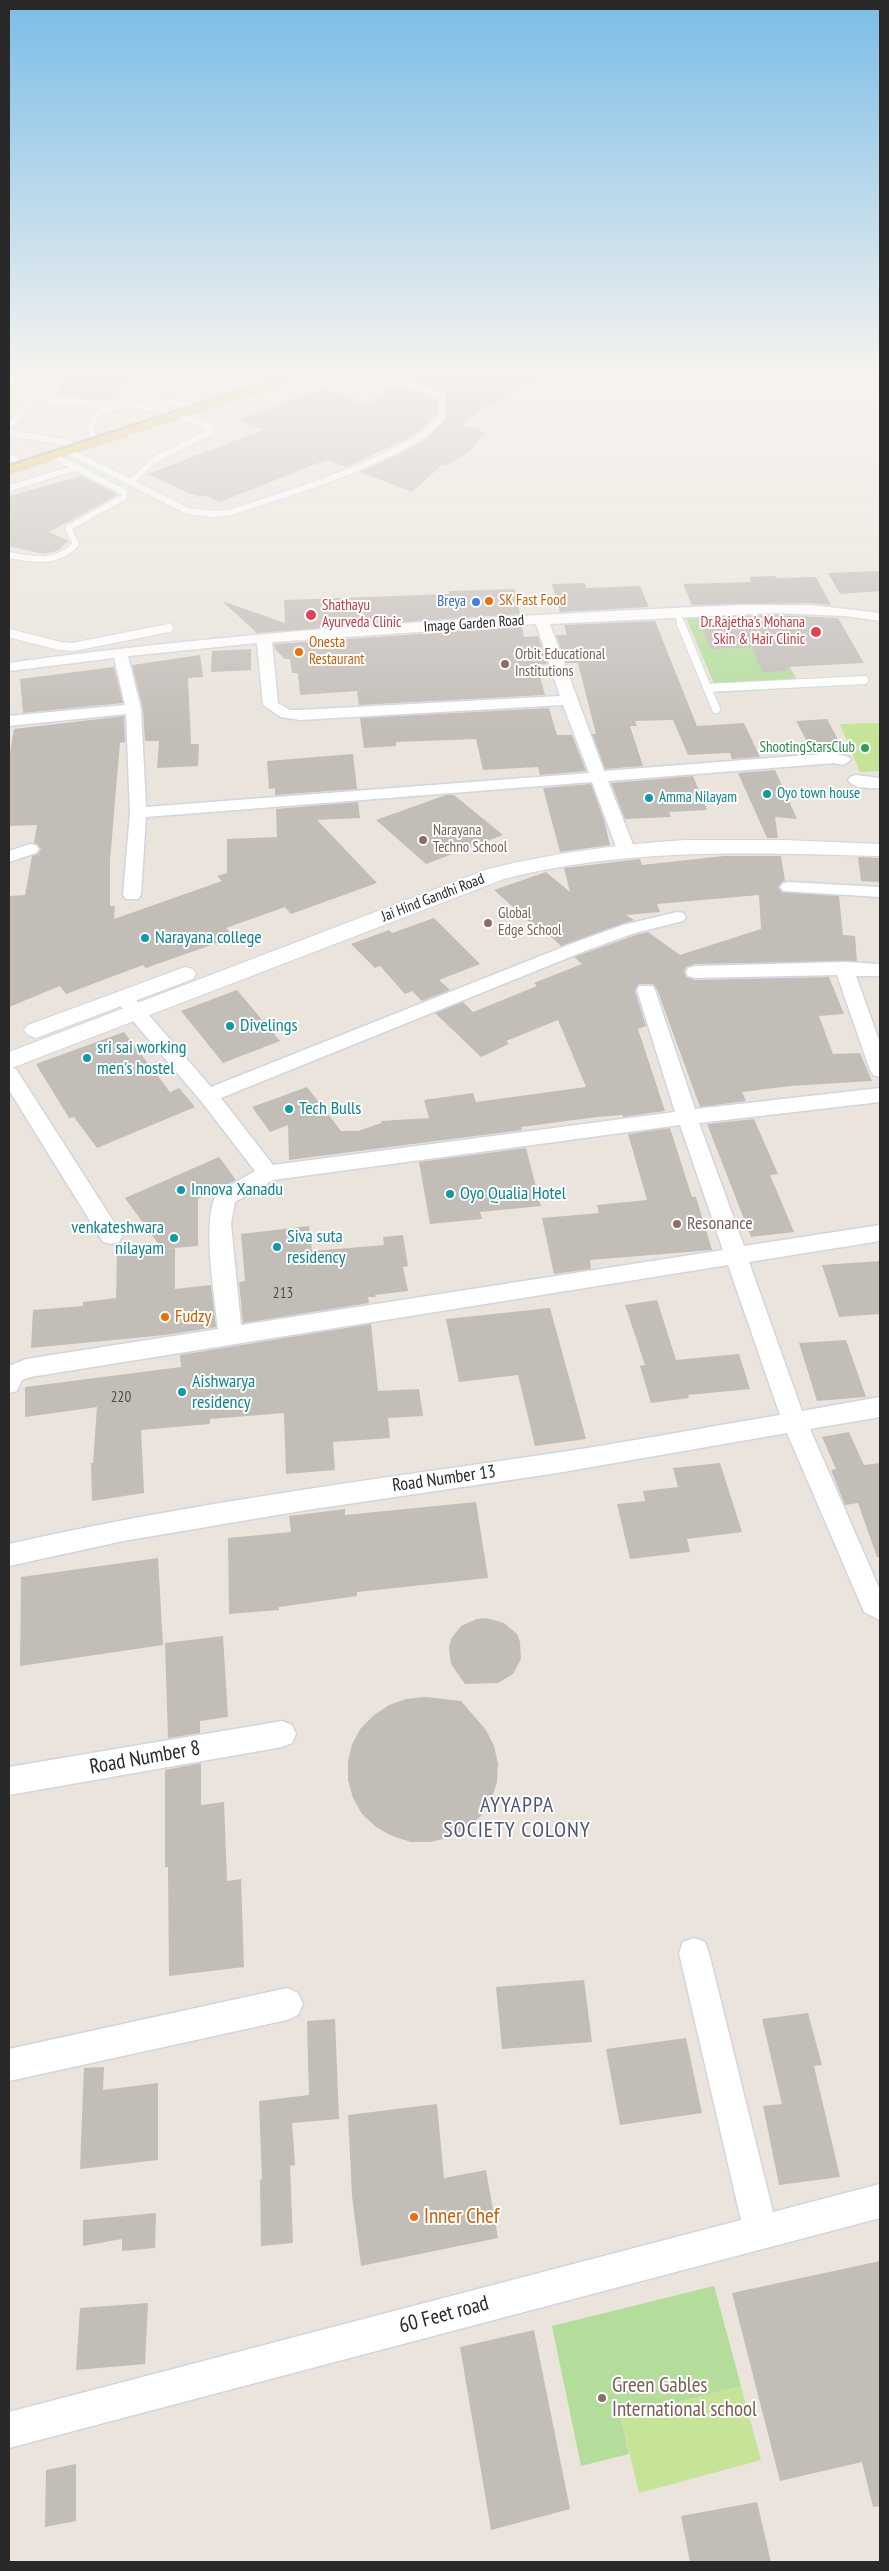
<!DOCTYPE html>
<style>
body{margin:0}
#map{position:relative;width:889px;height:2571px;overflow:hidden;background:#eae4dc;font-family:"PT Sans Narrow",sans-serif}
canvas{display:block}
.frame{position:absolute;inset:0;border:10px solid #292929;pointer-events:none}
</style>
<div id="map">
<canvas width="889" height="2571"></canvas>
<div class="frame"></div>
</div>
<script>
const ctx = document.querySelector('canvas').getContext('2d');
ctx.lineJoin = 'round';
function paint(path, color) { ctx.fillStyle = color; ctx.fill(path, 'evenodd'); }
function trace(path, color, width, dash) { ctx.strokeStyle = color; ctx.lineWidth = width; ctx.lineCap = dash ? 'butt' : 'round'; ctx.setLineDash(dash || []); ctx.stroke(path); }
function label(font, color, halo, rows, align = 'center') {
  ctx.font = font + ' "PT Sans Narrow",sans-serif'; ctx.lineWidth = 4; ctx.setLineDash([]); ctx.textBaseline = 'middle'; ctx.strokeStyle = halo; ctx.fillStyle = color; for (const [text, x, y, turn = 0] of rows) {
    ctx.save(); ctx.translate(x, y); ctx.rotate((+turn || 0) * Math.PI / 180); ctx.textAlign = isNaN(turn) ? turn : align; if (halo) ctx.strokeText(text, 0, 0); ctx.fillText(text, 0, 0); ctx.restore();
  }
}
paint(new Path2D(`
 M760,609l41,79 -83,5 -34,-80z
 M714,2286l27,100 -120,31 8,37 -48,12 -29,-140z`), '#b4dd9c');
paint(new Path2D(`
 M880,723v48l-20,1 -20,-48z
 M741,2386l20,74 -122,33 -18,-76z`), '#c6e498');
paint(new Path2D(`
 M71,373h61l-24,26 -53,-3z
 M409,373h139l-40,21 -48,30 26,8 -17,20 -21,13h-6l-30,27 -52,-20 50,-23 22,-15 14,-16v-25l-43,-16z
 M392,386l11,1 34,12v14l-11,13 -21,14 -59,27 -20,-7 -106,42 -15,-7 -5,2 -12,-4 -40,-19 115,-44 -25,-10 54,-21 32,-10 44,16z
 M82,476l36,19 -69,37 20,9 -12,10 -14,3 -34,-8v-50z
 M880,571v20l-40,3 -12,-21z
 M775,576l2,2 39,-1 15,28 -20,-2 -119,2 -9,-21 68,-2 -2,-5z
 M585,583l1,5 54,-2 9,21 -89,5 -8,-28z
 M515,589l5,25 -263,19 -35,-32 63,22 -1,-23 165,-6v-3z
 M775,615l63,3 26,45 -78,4 2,4 -26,1 -10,-25 -41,2 -13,-30z
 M655,621l42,105 47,-3 16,34 -28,2 -2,-6h-4l-38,2 -15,-35 -38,1 2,5h-7l13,40 -38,3 -13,-35h4l-18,-71h-12l-10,-28h11l-3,-10z
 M522,627l2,10 14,-1 9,28 -10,1 8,30 -186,10 -2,-14 -57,4 -2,-22h-6l-2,-14h-5l-10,-10 -1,-5z
 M251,649v21l-40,2 1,-21z
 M200,655l3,22 -15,1 3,66h8l-1,22 -41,2 2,-27h-14l-2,-32 -11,-44z
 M114,667l9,36 -100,10 -3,-34z
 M549,708l8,27h15l14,36 -46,4 -2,-8 -55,3 -7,-31 -80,3v4l-32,2 -4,-30z
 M124,716l1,26 -5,1 -10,117v46h5l-1,13 108,-38 -5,-5 10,-3v-34l50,-2 -1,-28 82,-7 2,16 -43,2 60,63 -86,31 -6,-7 -59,21 8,9 -88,31 -3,-3 -77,29 -6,-8 -51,21v-111l16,-1 7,-39 6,-2 3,-5 -7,-6 3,-18 -28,1v-67l5,-30z
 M827,719l14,26 -31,2 -14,-26z
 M353,754l4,35 -82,6v-7l-6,1 -2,-28z
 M775,770l22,49 -22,-2 3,21h-11l-29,-65z
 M693,776l14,34 -38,2 2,5 -46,2 -14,-36z
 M591,784l13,36 6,25 -50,7 -17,-64z
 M446,795h8l49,40 -77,29 -50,-44z
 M724,856h57l4,25 -7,6 4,5 57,4 4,39 12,1 2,25 -162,3 -9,3 -2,4 2,6 9,3 134,-3 15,37 -25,2 14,38 27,-1 12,28 -82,5 -48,6 4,9 -46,6 -43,-118 -4,-5h-14l-4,7 11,35 -8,3 27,82 -42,6 -1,-2 -25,2 -76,10 1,3 -233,30 -1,-35 -18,7 -18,-25 55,-20 34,44h17l23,-8v-2l48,-3 -5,-18 49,-7 3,9 110,-15 -28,-67 -52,21 3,3 -28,13 -46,-44 28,-11 10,10 64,-26 -3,-3 48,-19 -8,-7 62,-22 12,-3 32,23 81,-26 -2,-34 -102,9 3,8 -34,3 8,5 -73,26 -13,-12 -3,2 -51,-46 52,-18 24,20 -6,-24 76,-9 2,6z
 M858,857l22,1v24l-19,-1z
 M434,918l46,46 -41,16 11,10 -28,11 -10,-10 -7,3 -25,-28 -5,2 -24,-24 38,-14 3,3z
 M237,990l43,51 -57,22 -42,-52z
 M124,1032l46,60 9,-4 16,19 -98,41 -23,-31 -5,1 -33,-54z
 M754,1119l24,55 -8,1 24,57 -43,5 -44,-113z
 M670,1128l22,69h4l16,53 -122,10 1,9 -37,5 -12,-56 57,-5 -2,-8 50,-5 -19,-66z
 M526,1148l15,58 -61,6 2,7 -52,5 -11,-62z
 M219,1157l17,23 -38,19v47l-36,3 -37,-51z
 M309,1226l3,25 72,-6 -1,-8 20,-2 5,31 -5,1 5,24 -33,4 1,2h-8l1,6 -126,20 -4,-41 6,-1 -4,-47z
 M175,1248v41l36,-4 5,42 -51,8 -134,13 2,-38 50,-4v-4l33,-4 1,-45z
 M880,1261v53l-41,3 -17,-52z
 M657,1300l19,60 63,-6 11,35 -62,6 1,3 -38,5 -11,-37 5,-1 -20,-60z
 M550,1308l36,131 -51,7 -17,-71 -59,7 -13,-63z
 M371,1324l7,67 41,-2 4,27 -35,2 2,20 -57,4 2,28 -49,4 -2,-61 -74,6v5l-69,6 3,63 -52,8 -1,-38h2l4,-56 -72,10v-30l156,-20 -1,-12z
 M846,1340l20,57 -49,4 -18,-58z
 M849,1432l15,33 16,-2v94h-3l-19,-54 -13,2 -14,-35 5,-1 -14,-32z
 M720,1463l22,69 -55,7 3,13 -60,7 -13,-55 28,-3 -2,-10 35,-4 -5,-19z
 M476,1502l12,76 -131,14v4l-78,11v3l-50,4 -1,-76 63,-6 -2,-16 56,-7v6z
 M158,1558l5,87 -143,21 1,-89z
 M486,1618l18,5 13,11 3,8 1,17 -8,15 -15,9 -33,1 -14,-20 -2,-16 2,-9 10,-13 16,-7z
 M223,1636l5,81 -28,4v12l-32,5 -3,-95z
 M425,1697l36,4 25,29 8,16 4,18 -1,18 -6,18 -10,16 -14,12 -17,9 -19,5h-20l-19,-6 -16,-9 -14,-13 -9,-16 -5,-18v-19l4,-17 9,-16 13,-13 15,-10 17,-6z
 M201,1763v42l23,-3 3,79 14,-2 3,88 -75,9 -1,-109h-3v-97z
 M584,1980l8,62 -90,7 -6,-62z
 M808,2013l14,52 -8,1 26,111 -61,8 -16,-79 19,-2 -20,-85z
 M335,2019l4,100 -47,4 3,42 -5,1 3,77 -32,3 -1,-66 2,-1 -3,-78 50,-6 -2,-74z
 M686,2038l16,75 -82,12 -14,-76z
 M104,2067l-1,23 55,-7v77l-78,9 4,-101z
 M437,2104l7,74 42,-8 12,68 -137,28 -9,-70 -4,-81z
 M156,2213l-1,35 -33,3v-12l-39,7v-26z
 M880,2261v245l-7,1 -11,-45 -82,19 -48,-188z
 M148,2303l-3,61 -69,6 4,-62z
 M534,2330l36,179 -79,21 -31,-183z
 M76,2464v57l-31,6 1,-57z
 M757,2502l14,60h-81l-9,-46z`), '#c3bdb8');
const serviceFar1 = new Path2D(`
 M66,373l-21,28 84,4 36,5
 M204,373l30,13
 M152,401l31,3
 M9,427l47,-54
 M9,433l60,10
 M92,436l-1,-10 10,-16 28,-5 22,-32
 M68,451l120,60 25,3 19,-2c44,-15 191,-58 210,-97v-19l-38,-14 -15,-1 -20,3 -23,-11
 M9,458l6,1
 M131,482l26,-24 53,-26v-5l-34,-13
 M9,488l69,-21
 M9,555c24,5 49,9 67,-11l-8,-16 56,-31v-5l-71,-36
 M677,614l5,11`);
const service = new Path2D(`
 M681,624l35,85
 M9,633l51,13 13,1 96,-19
 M707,688l157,-8`);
const minor = new Path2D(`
 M740,605h71l69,8v8l-35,-5 -70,-3 -225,11 54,147 230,-18 15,4 2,3 -8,5 -9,-2 -226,18 28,71 -3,4h-12l-3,-4 -26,-70 -446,35 -5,78 -3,4h-12l-3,-4 7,-82 -4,-99 -117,12v-10l116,-11 -11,-47 -105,13v-8c242,-34 487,-47 731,-58zM536,624l24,72 -260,14h-10l-12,-7 -6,-61zM257,643l6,62 18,12 19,3 263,-15 26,68 -443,34 -5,-98 -13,-53z
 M856,775l24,3v10c-10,0 -25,2 -32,-8l2,-3z
 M30,844l6,1 3,4 -3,4 -27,9v-11z
 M789,882l91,5v10l-97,-6 -3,-4 3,-4z
 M677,912l6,1 3,4 -3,4 -48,12 -50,18 -364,147 52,67 402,-53 -38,-122 2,-4h14l2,4 40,119 185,-21v14l-181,21 45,123 136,-21v16l-131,21 53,149 78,-14v20l-70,12 70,161v30l-16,-8 -77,-179 -230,40 -250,37 -184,31 -114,25v-22c180,-41 363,-64 546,-91 75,-11 150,-26 225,-38l-52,-150 -698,112 -8,3 -5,11 -8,2v-27l17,-7 192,-30c-3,-34 -17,-108 -1,-136l38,-22 -54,-70 -85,-100 -2,-4 2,-4h14l81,94 362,-144 50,-18zM680,1125l43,125 -482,75 -10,-101 4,-22 38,-22z
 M844,962l36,2v12h-24l24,67v34l-7,-2 -3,-5 -33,-95 -142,3 -7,-2 -2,-4 2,-4 7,-2z
 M9,1067l7,2 103,161 3,6 -3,6 -8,2 -8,-2 -94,-152z
 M282,1721l10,4 4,9 -4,9 -10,4 -273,48v-28z
 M694,1938l11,4 4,11 64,259 107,-28v34l-871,230v-36l732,-192 -62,-267 4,-11z
 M287,1988l11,5 5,11 -5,11 -11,5 -278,61v-32z`);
const tertiary = new Path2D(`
 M686,840h99l95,4v12c-127,-3 -252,-9 -376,23l-495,190v-17l479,-183c66,-16 131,-25 198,-29z
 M185,967l8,2 3,5 -3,5 -149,56 -8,3 -8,-3 -4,-5 4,-5z`);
const primary = new Path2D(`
 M289,373h20l-2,3 -298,98v-9z`);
trace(serviceFar1, '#d1d5e1', 8);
trace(service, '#d1d5e1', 10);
trace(minor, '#d1d5e1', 3);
trace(tertiary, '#d1d5e1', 2);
trace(primary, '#c3c3c3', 2);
trace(serviceFar1, '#fff', 6);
trace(service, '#fff', 8);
paint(minor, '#fff');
paint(tertiary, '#fff');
paint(primary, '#e6c464');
trace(new Path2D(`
 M9,465l284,-92`), '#9fa2b2', 2);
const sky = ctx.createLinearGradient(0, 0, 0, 733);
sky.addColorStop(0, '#7abde7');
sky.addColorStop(0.51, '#f6f3ef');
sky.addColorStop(1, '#f6f3ef00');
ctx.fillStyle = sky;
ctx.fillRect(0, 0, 889, 733);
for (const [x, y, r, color] of [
 [489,601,5,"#e8710a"],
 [476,602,5,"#3f7fe0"],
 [311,615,6,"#e0444e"],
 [816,632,6,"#e0444e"],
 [299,652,5,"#e8710a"],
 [505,664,5,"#8d6e63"],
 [865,748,5,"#2e9e5b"],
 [767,794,5,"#0f9aa8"],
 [649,798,5,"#0f9aa8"],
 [423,840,5,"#8d6e63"],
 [488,923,5,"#8d6e63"],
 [145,938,5,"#0f9aa8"],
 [230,1026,5,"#0f9aa8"],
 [87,1058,5,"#0f9aa8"],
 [289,1109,5,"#0f9aa8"],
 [181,1190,5,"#0f9aa8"],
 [450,1194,5,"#0f9aa8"],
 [677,1224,5,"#8d6e63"],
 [174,1238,5,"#0f9aa8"],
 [277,1247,5,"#0f9aa8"],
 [165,1317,5,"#e8710a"],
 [182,1392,5,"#0f9aa8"],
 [414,2217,5,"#e8710a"],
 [602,2398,5,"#8d6e63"]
]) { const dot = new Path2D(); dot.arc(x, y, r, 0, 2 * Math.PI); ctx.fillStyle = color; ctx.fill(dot); trace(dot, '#fff', 2); }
label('15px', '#c56008', '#fff', [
 ["SK Fast Food",499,601],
 ["Onesta",309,643],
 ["Restaurant",309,660]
], 'left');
label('15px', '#366cbe', '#fff', [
 ["Breya",466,602]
], 'right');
label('15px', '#be3a42', '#fff', [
 ["Shathayu",322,606],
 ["Ayurveda Clinic",322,623],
 ["Dr.Rajetha's Mohana",805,623,"right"],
 ["Skin & Hair Clinic",805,640,"right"]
], 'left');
label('15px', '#292929', '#fff', [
 ["Image Garden Road",474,624,-4],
 ["Jai Hind Gandhi Road",433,898,-21]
]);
label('15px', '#785e54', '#fff', [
 ["Orbit Educational",515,655],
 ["Institutions",515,672],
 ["Narayana",433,831],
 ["Techno School",433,848],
 ["Global",498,914],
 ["Edge School",498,931]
], 'left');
label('15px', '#27864d', '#fff', [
 ["ShootingStarsClub",855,748]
], 'right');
label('15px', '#0d838f', '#fff', [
 ["Oyo town house",777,794],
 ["Amma Nilayam",659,798]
], 'left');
label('15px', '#504e4d', null, [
 ["213",283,1294],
 ["220",121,1398]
]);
label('18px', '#0d838f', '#fff', [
 ["Narayana college",155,938],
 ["Divelings",240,1026],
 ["sri sai working",97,1048],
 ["men's hostel",97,1069],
 ["Tech Bulls",299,1109],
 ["Innova Xanadu",191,1190],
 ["Oyo Qualia Hotel",460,1194],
 ["venkateshwara",164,1228,"right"],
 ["nilayam",164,1249,"right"],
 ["Siva suta",287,1237],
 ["residency",287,1258],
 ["Aishwarya",192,1382],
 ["residency",192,1403]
], 'left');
label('18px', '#785e54', '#fff', [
 ["Resonance",687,1224]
], 'left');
label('18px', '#c56008', '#fff', [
 ["Fudzy",175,1317]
], 'left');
label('18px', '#292929', '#fff', [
 ["Road Number 13",444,1479,-8]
]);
label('21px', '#292929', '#fff', [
 ["Road Number 8",145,1758,-10],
 ["60 Feet road",444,2315,-15]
]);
label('21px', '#c56008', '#fff', [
 ["Inner Chef",424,2217]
], 'left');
label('21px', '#785e54', '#fff', [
 ["Green Gables",612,2386],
 ["International school",612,2410]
], 'left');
ctx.letterSpacing = '1px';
label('22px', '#4d5576', '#fff', [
 ["AYYAPPA",517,1806],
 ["SOCIETY COLONY",517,1831]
]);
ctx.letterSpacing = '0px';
</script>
